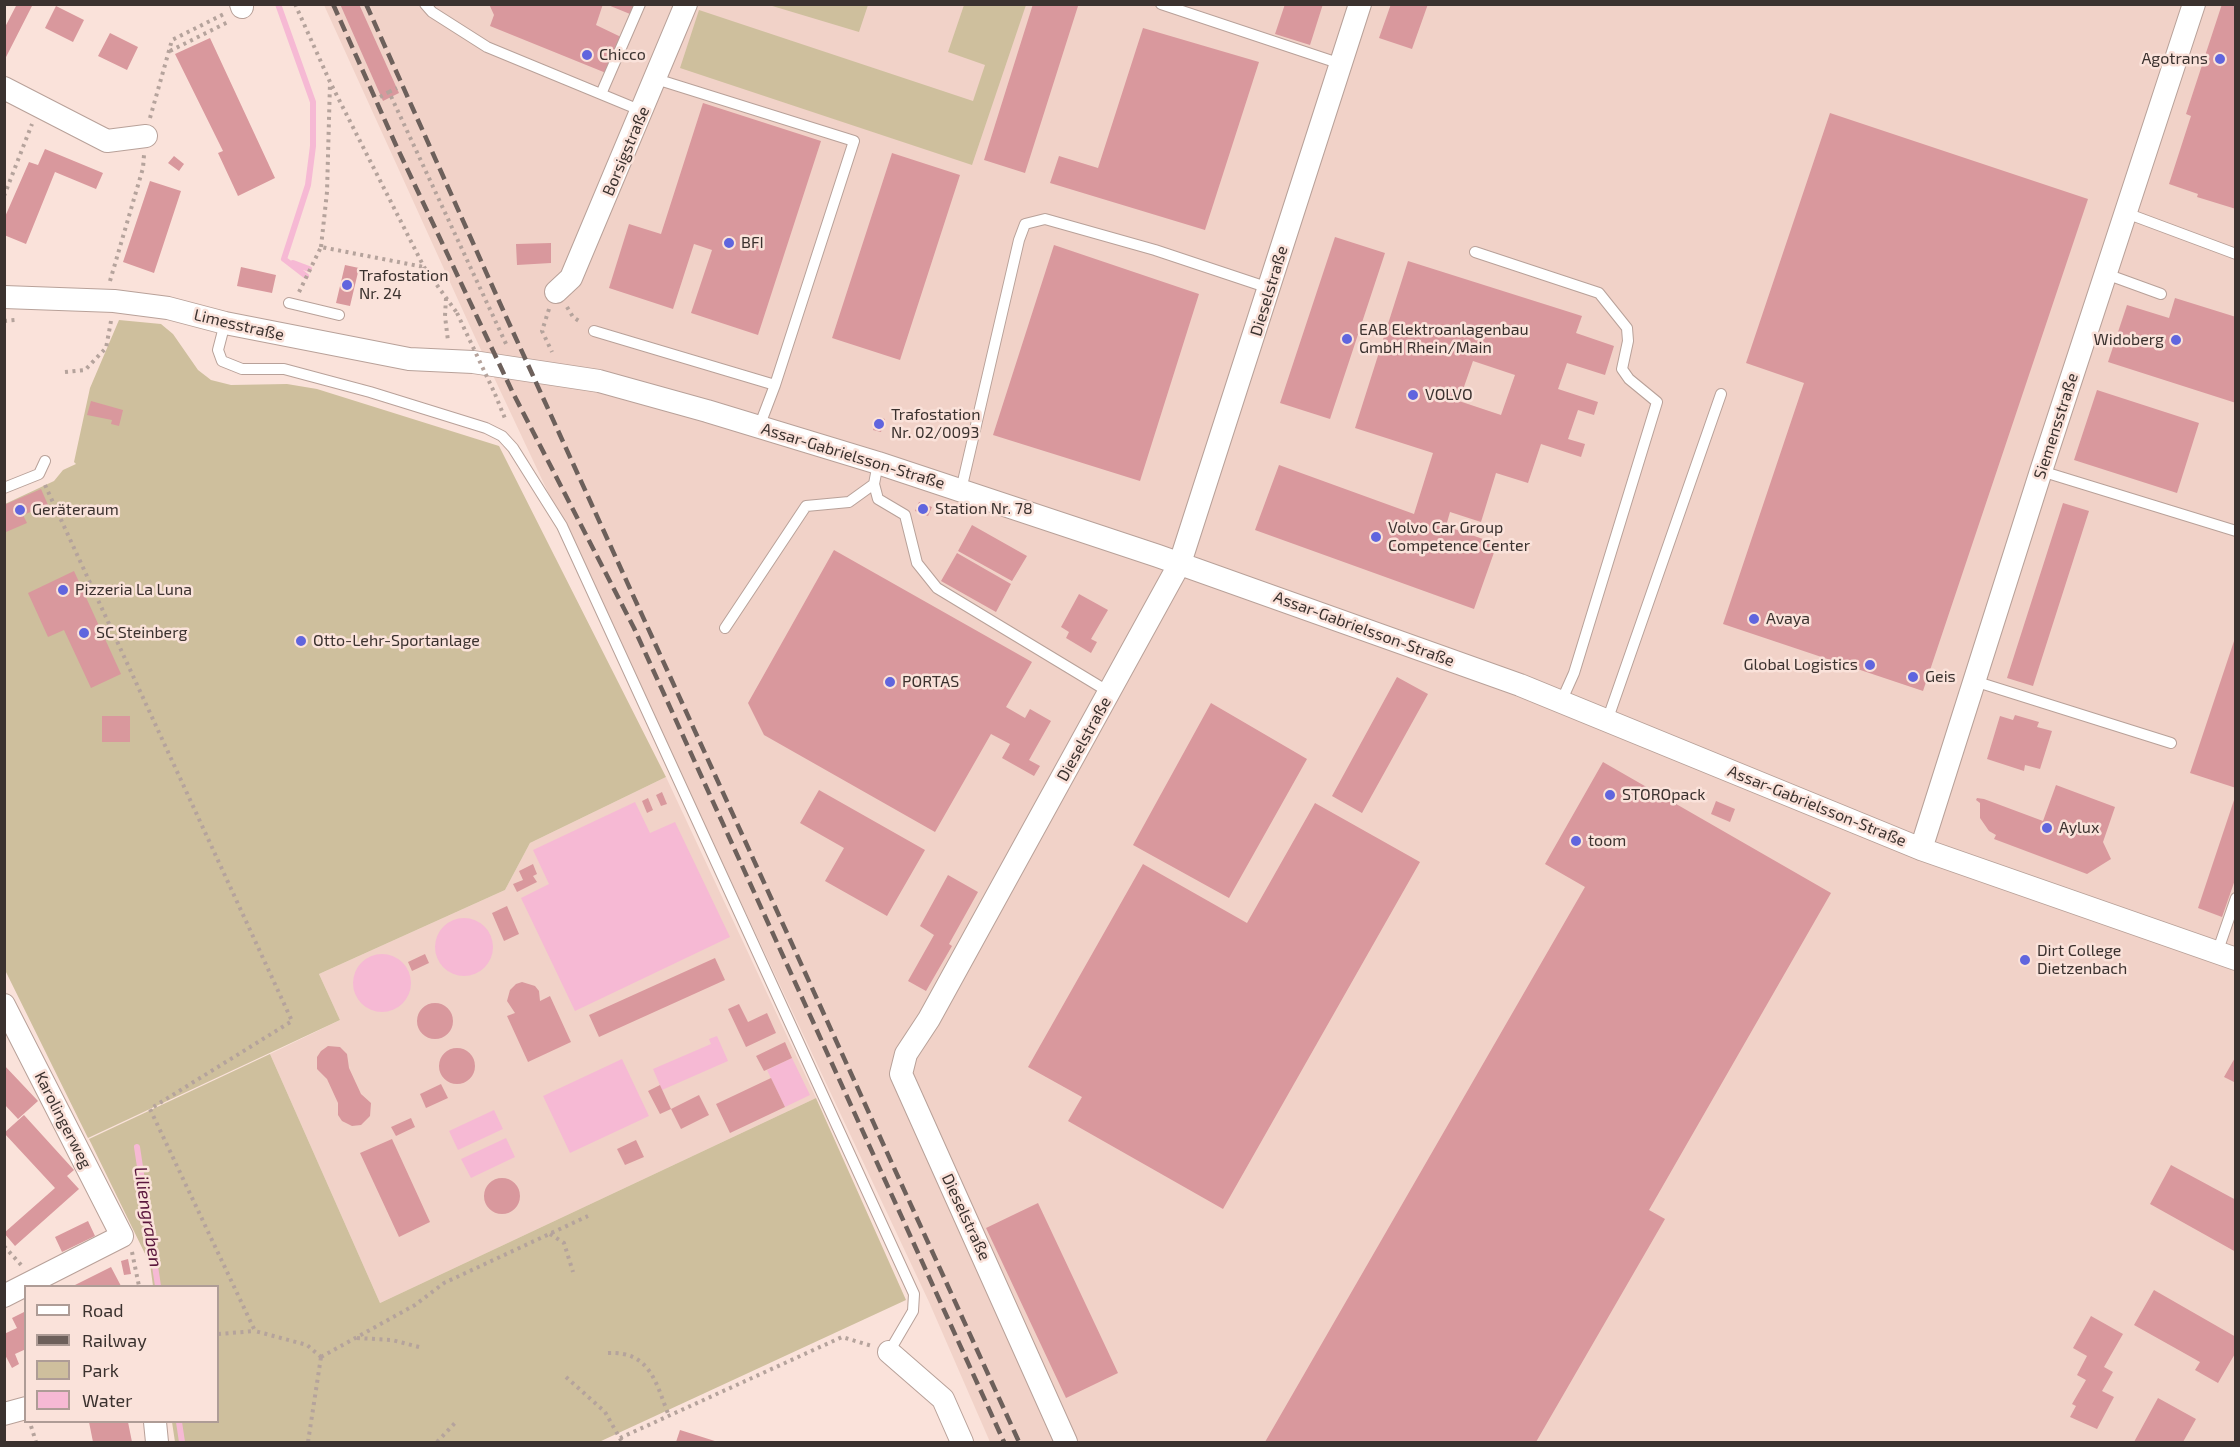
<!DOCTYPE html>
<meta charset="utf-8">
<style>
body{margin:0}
#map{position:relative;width:2240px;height:1447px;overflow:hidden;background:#fae2da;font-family:"Exo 2",sans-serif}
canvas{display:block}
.frame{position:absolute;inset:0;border:6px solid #3b322f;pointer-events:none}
.legend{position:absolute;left:24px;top:1285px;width:195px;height:138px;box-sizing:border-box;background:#fae2da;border:2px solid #ae9c96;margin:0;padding:8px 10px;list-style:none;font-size:18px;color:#3b322f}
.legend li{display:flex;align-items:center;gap:12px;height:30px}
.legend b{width:30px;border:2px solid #ae9c96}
</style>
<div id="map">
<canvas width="2240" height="1447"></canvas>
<div class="frame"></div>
<ul class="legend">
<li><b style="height:8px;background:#fff"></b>Road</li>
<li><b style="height:8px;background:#6d605b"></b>Railway</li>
<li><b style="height:16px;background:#cebf9d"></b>Park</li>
<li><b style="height:16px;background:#f6b9d4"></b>Water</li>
</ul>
</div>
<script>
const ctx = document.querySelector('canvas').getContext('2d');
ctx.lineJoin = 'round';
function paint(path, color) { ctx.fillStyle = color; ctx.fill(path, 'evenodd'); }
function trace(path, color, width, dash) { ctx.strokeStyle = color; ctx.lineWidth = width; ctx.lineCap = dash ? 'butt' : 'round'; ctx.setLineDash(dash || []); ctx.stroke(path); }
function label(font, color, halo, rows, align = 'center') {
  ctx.font = font + ' "Exo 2",sans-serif'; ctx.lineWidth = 5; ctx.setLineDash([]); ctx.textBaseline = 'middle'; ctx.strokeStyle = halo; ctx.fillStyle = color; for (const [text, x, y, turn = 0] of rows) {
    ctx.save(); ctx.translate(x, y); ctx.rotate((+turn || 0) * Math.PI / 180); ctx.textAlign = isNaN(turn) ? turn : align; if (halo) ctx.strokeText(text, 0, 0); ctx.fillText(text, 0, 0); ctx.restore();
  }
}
paint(new Path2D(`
 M324,5h1911v1437h-1245l-61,-140 -455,-967z
 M666,777l150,321 -436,205 -110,-249 70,-34 -21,-46 186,-84 25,-47z`), '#f1d2c8');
paint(new Path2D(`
 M769,5l99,-1v1l-9,27z
 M964,5h62l-54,160 -292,-97 19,-58 274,91 12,-36 -37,-13z
 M119,320l42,4 12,10 25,36 13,10 20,5 56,-1 30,5 182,57 167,331 -136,66 -25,47 -186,84 21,46 -252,118 -83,-168v-466l49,-23 9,-11 13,-6 -2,-2 16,-74z
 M270,1054l110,249 436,-205 90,202 -307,142h-424l-3,-20h46v-136h-65l-3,-22 -61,-125z`), '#cebf9d');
paint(new Path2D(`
 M635,802l15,31 25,-11 55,115 -155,74 -54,-113 28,-14 -16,-34z
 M435 947a29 29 0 1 1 58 0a29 29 0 1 1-58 0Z
 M353 983a29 29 0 1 1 58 0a29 29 0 1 1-58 0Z
 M717,1036l11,25 -66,29 -9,-21 58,-25 -2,-5z
 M792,1058l18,37 -25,12 -18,-37z
 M622,1059l27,57 -79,37 -27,-57z
 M494,1110l9,19 -45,21 -9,-19z
 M506,1138l9,19 -44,21 -10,-19z`), '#f6b9d4');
trace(new Path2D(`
 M278,4l35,98v44l-5,39 -24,74
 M284,259l22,17
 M293,263l16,6
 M137,1147l21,139
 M179,1422l3,20`), '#f6b9d4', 6);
paint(new Path2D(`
 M17,4h16l-29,57v-32z
 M340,4h19l40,89 -16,8z
 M489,4h114l-7,21 25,12 -15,36 -116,-47 4,-11z
 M1033,4h39l6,2 -53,167 -41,-13z
 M1285,4h38l-13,41 -35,-11z
 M1391,4h37l-16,45 -33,-11z
 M2222,4h14v205l-39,-12 1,-3 -29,-10 22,-68 -5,-2z
 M608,5h26l-4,9z
 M56,6l28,14 -11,22 -28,-14z
 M1143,28l116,34 -54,168 -155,-47 9,-27 39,12z
 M110,33l28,14 -11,23 -29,-14z
 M210,38l65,140 -37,18 -20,-43 5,-2 -48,-97z
 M703,103l118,38 -63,194 -67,-22 21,-63 -18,-6 -21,65 -64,-21 20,-64 32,10z
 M1830,113l258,86 -165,492 -200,-67 81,-241 -58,-20z
 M45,149l58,24 -7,16 -41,-17 -29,72 -22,-9v-16l25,-57 9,3z
 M892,153l68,22 -60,185 -68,-22z
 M174,156l10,8 -5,7 -11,-8z
 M150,181l31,10 -27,82 -31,-11z
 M1335,237l50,16 -55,166 -50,-16z
 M551,243v20l-34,2 -1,-21z
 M1054,245l145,49 -59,187 -147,-46z
 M1408,261l174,55 -6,17 38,13 -9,29 -38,-12 -9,26 40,13 -4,13 -16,-5 -10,29 17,5 -4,13 -40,-13 -13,39 -32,-10 -15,49 -31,-10 -4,14 51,18 -23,65 -219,-79 24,-65 135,49 19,-61 -78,-25zM1473,361l42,14 -14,40 -42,-14z
 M345,265l14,3 -9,38 -14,-3z
 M241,267l35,8 -4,18 -35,-7z
 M2175,298l61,19v86l-128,-41 19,-57 42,13z
 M2097,390l102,33 -22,70 -103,-33z
 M91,401l32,9 -4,16 -8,-2 1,-4 -25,-5z
 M878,417l7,2 -4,13 -8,-2z
 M41,489l7,16 -25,10 4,8 -21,9 -2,-27z
 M919,502l13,5 -4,9 -13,-5z
 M2063,503l26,8 -56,175 -26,-8z
 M972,525l55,31 -15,25 -54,-30z
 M834,550l198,112 -26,45 19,11 5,-9 21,12 -22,39 11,6 -6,10 -32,-18 8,-14 -19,-10 -56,98 -171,-97 -16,-32z
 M957,553l54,31 -15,28 -55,-31z
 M74,571l47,103 -30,14 -27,-58 -16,7 -20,-44z
 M1079,594l29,16 -17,29 6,3 -6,11 -25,-15 3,-6 -8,-5z
 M2235,638h1v150l-46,-15z
 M1397,677l31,17 -66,119 -30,-17z
 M1211,703l96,56 -78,139 -96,-53z
 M2015,715l24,7 -2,5 15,4 -12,38 -15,-4 -1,6 -37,-12 13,-43 13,4z
 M102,716h28v26h-28z
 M1603,762l228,131 -182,317 16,9 -129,223h-271l320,-555 -40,-23z
 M2056,785l59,22 -12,35 8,17 -24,15 -93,-35 2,-4 -7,-4 -9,-13v-15l-4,-3 1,-2 7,1 59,22z
 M819,790l106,60 -38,66 -62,-35 19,-33 -44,-25z
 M662,792l5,12 -6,2 -5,-11z
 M2235,797l1,80 -14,40 -24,-9z
 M648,798l5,12 -6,3 -5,-12z
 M1716,801l19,8 -5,13 -19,-8z
 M1315,803l105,59 -197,347 -155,-88 14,-24 -54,-30 115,-203 104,59z
 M533,864l4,10 -4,2 4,6 -20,10 -4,-8 10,-4 -4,-9z
 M948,875l30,17 -29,52 3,2 -26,45 -18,-10 26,-46 -14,-9z
 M507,906l12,28 -15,7 -12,-28z
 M425,954l4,9 -17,8 -4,-9z
 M715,958l10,22 -126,57 -10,-22z
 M522,982l13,4 4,5 1,10 10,-5 21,46 -43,20 -21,-46 8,-3 -8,-12 3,-11 6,-6z
 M417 1021a18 18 0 1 1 36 0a18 18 0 1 1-36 0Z
 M739,1004l9,18 19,-9 9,20 -30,14 -18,-38z
 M785,1042l7,16 -28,13 -8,-15z
 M328,1046l12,1 7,7 2,14 12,26 10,9 -1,13 -9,9 -9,1 -10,-5 -4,-6v-12l-11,-24 -10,-10v-12l4,-6z
 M439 1066a18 18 0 1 1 36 0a18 18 0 1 1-36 0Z
 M2236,1056v27l-12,-6z
 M4,1065l34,36 -20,18 -14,-15z
 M771,1078l14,29 -55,26 -14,-29z
 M441,1084l7,14 -22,10 -6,-14z
 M660,1085l11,24 28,-14 10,20 -28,14 -10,-20 -11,5 -12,-23z
 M24,1115l50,55 -7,6 12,13 -64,57 -11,-13 51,-45 -51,-55z
 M411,1118l4,9 -19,9 -5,-9z
 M392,1139l38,83 -31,15 -39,-84z
 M636,1140l8,17 -19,8 -8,-16z
 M2171,1165l65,35v52l-86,-48z
 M484 1196a18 18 0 1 1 36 0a18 18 0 1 1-36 0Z
 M1038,1203l80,170 -52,25 -80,-170z
 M88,1221l7,15 -33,16 -7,-15z
 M128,1259l3,15 -7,1 -3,-14z
 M111,1267l10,19h-48z
 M2154,1290l82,47v15l-18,31 -23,-13 5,-8 -66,-37z
 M26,1311v38l-11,5 4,10 -7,4 -8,-15v-19l13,-6 -5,-10z
 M2091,1316l32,18 -19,33 9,5 -11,19 12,6 -17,32 -27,-12 6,-11 -4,-2 14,-24 -9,-5 10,-19 -14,-8z
 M2158,1398l38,21 -13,23h-49z
 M89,1422h39l4,20h-39z
 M680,1430l38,12h-42z`), '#d9989d');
const lane = new Path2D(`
 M425,4l7,8 55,35 155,64
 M1161,4l180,60
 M656,79l198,62 -79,244
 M601,94l39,-90
 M2126,213l110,41
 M1475,252l124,41 28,35 1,13 -6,28 7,10 28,23 -83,271 -13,29
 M2106,274l55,20
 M289,303l50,12
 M225,323l-7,27 4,11 20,8h42l86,23 116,36 16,8 11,12 49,78 352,768 -1,17 -24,41
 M594,331l181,54 -16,42
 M2041,471l195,60
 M874,484l4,15 27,16 12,48 20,25 172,104
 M4,488l35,-14 6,-13
 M961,490l58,-250 6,-16 20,-5 110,31 114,38
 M725,628l81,-122 43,-4 25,-18 4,-21
 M1974,681l197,62
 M1607,721l114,-327
 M2217,953l19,-55`);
const street = new Path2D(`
 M241,4l1,3
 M4,88l103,53 39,-5
 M556,292l15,-14 115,-274
 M4,297l110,4 54,7 57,15 184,36 64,3 126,19 108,30 171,52 280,93 362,129 401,164 315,110
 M1921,849l120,-378 153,-467
 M4,1005l118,231 -118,60
 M889,1352l54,47 19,43
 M4,1414l22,-6
 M155,1422l2,20
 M1066,1442l-165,-368 5,-20 23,-35 251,-456 180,-559`);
trace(lane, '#b8a199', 12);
trace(street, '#b8a199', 24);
trace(new Path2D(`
 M295,4l35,78 94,185 33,46
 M170,51l60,-30
 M389,92l8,-4
 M380,97l9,-5 118,254
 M150,118l22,-78 52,-26
 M4,196l28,-72
 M321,247l6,-55 3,-109
 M110,281l33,-113 1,-13
 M299,292l22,-45 103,20
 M446,298l-1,18 3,25
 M567,307l6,10 9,6
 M549,309l-7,22 10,21
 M4,321l11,-1
 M65,372l20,-2 21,-22 5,-27
 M495,394l11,27
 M45,485l247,536 -142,88 105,222 52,14 14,12
 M550,1234l14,9 9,29
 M4,1246l18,20
 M132,1252l7,34
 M218,1334l37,-3
 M357,1338l35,2 31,8
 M608,1353c43,-2 48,31 61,63
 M321,1357l94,-52 29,-22 144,-67
 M566,1377l39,35 17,30
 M31,1426l5,16
 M620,1438l222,-101 30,9
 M308,1442l13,-85
 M437,1442l18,-19`), '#b5a39c', 4, [3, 4.5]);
trace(lane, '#fff', 10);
trace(street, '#fff', 22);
trace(new Path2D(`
 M333,4l62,139 117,248 122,237 370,814
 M366,4l137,306 516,1132`), '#6d605b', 4.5, [12, 6]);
trace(new Path2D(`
 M457,313l38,81`), '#b5a39c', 4, [3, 4.5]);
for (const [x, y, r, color] of [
 [587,55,6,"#6065de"],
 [2220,59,6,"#6065de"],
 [729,243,6,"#6065de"],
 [347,285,6,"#6065de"],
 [1347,339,6,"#6065de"],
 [2176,340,6,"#6065de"],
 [1413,395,6,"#6065de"],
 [879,424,6,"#6065de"],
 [923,509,6,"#6065de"],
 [20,510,6,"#6065de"],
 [1376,537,6,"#6065de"],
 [63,590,6,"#6065de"],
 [1754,619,6,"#6065de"],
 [84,633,6,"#6065de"],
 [301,641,6,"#6065de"],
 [1870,665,6,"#6065de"],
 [1913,677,6,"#6065de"],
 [890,682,6,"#6065de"],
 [1610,795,6,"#6065de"],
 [2047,828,6,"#6065de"],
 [1576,841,6,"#6065de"],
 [2025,960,6,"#6065de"]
]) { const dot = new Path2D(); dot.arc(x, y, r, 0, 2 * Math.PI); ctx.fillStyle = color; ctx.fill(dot); trace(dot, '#fae2da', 2); }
label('16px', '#3b322f', '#fae2da', [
 ["Chicco",599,55],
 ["Agotrans",2208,59,"right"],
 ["BFI",741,243],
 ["Trafostation",359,276],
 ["Nr. 24",359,294],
 ["EAB Elektroanlagenbau",1359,330],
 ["GmbH Rhein/Main",1359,348],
 ["Widoberg",2164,340,"right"],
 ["VOLVO",1425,395],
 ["Trafostation",891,415],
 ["Nr. 02/0093",891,433],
 ["Station Nr. 78",935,509],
 ["Geräteraum",32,510],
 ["Volvo Car Group",1388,528],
 ["Competence Center",1388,546],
 ["Pizzeria La Luna",75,590],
 ["Avaya",1766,619],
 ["SC Steinberg",96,633],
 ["Otto-Lehr-Sportanlage",313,641],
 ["Global Logistics",1858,665,"right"],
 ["Geis",1925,677],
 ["PORTAS",902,682],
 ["STOROpack",1622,795],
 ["Aylux",2059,828],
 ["toom",1588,841],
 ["Dirt College",2037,951],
 ["Dietzenbach",2037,969]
], 'left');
label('16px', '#3b322f', '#fae2da', [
 ["Borsigstraße",626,151,-67],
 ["Dieselstraße",1269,291,-73],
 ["Limesstraße",239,325,13],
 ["Siemensstraße",2056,426,-72],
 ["Assar-Gabrielsson-Straße",853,456,17],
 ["Assar-Gabrielsson-Straße",1364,629,20],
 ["Dieselstraße",1084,739,-61],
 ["Assar-Gabrielsson-Straße",1817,806,22],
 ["Karolingerweg",63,1120,63],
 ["Dieselstraße",966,1217,65]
]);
label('italic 18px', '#5a163c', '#fae2da', [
 ["Liliengraben",148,1217,81]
]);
</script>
